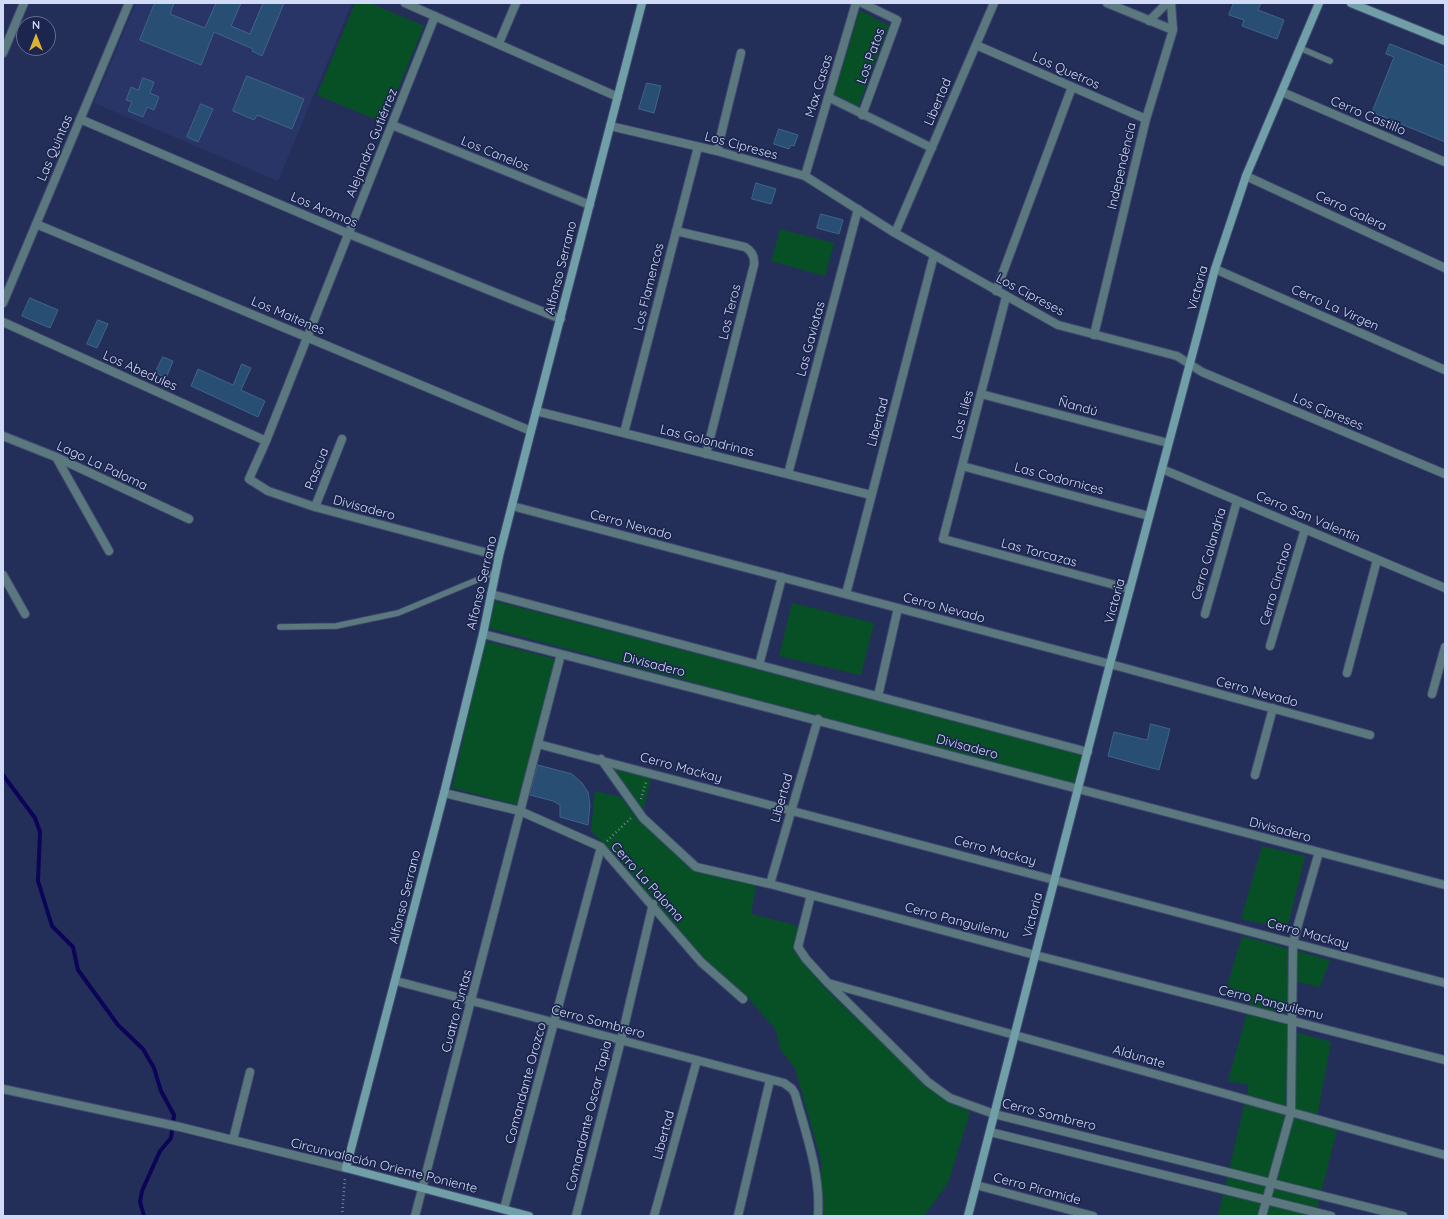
<!DOCTYPE html>
<meta charset="utf-8">
<style>
body{margin:0}
#map{position:relative;width:1448px;height:1219px;overflow:hidden;background:#242f59;font-family:Quicksand,sans-serif}
canvas{display:block}
.frame{position:absolute;inset:0;border:4px solid #d2dbf6;pointer-events:none}
.north{position:absolute;left:16px;top:16px;width:40px;height:40px;box-sizing:border-box;background:#1b254e;border:1px solid #646e91;border-radius:50%;rotate:0deg;font-size:11px;font-weight:700;line-height:16px;text-align:center;color:#d2dbf6}
.north::after{content:'';display:block;margin:auto;width:14px;height:18px;background:#dab333;clip-path:polygon(50% 0,100% 100%,50% 72%,0 100%)}
</style>
<div id="map">
<canvas width="1448" height="1219"></canvas>
<div class="frame"></div>
<div class="north">N</div>
</div>
<script>
const ctx = document.querySelector('canvas').getContext('2d');
ctx.lineJoin = 'round';
function paint(path, color) { ctx.fillStyle = color; ctx.fill(path, 'evenodd'); }
function trace(path, color, width, dash) { ctx.strokeStyle = color; ctx.lineWidth = width; ctx.lineCap = dash ? 'butt' : 'round'; ctx.setLineDash(dash || []); ctx.stroke(path); }
function label(font, color, halo, rows, align = 'center') {
  ctx.font = font + ' Quicksand,sans-serif'; ctx.lineWidth = 3.5; ctx.setLineDash([]); ctx.textBaseline = 'middle'; ctx.strokeStyle = halo; ctx.fillStyle = color; for (const [text, x, y, turn = 0] of rows) {
    ctx.save(); ctx.translate(x, y); ctx.rotate((+turn || 0) * Math.PI / 180); ctx.textAlign = isNaN(turn) ? turn : align; if (halo) ctx.strokeText(text, 0, 0); ctx.fillText(text, 0, 0); ctx.restore();
  }
}
paint(new Path2D(`
 M136,3h216l-74,178 -184,-78z`), '#293566');
paint(new Path2D(`
 M355,3h15l54,23 -40,97 -67,-28z
 M860,10l29,16 -31,81 -24,-13z
 M780,229l54,14 -9,33 -54,-15z
 M495,601l587,153 -8,30 -585,-156z
 M792,603l82,20 -13,52 -82,-19z
 M485,641l71,18 -39,146 -65,-17z
 M610,765l42,10 -9,37z
 M595,791l26,6 17,23 54,48 64,17 -5,29 48,12 -4,21 28,39 70,68 41,36 36,22 -22,71 -24,33h-112l10,-52 -27,-96 -15,-19 -4,-19 -32,-37 -49,-42 -89,-105 -15,-15z
 M1262,846l43,10 -18,73 -46,-10z
 M1242,936l88,24 -10,27 -26,-6 2,51 35,10 -15,81 21,7 -22,86h-97l31,-131 -21,-4 22,-79 -26,-6z`), '#075025');
trace(new Path2D(`
 M3,775l32,43 5,14 -2,49 14,45 21,21 5,23 40,55 25,24 11,19 7,23 13,24 -3,23 -11,13 -18,40 -2,11 4,14`), '#0b0457', 4);
const building = new Path2D(`
 M155,3h19l-4,11 35,14 11,-25h25l-10,23 19,8 13,-31h21l-22,53 -10,-5 1,-2 -39,-17 -13,33 -61,-25z
 M1234,3h27l-3,7 26,10 -7,19 -35,-13 2,-6 -15,-5z
 M1390,44l55,22v76l-73,-30 22,-55 -8,-3z
 M247,76l57,23 -12,30 -35,-14 -3,5 -21,-9z
 M143,78l11,4 -4,11 9,4 -5,13 -7,-3 -4,10 -15,-6 4,-9 -6,-2 5,-13 7,3z
 M647,83l14,3 -7,27 -15,-4z
 M201,104l12,5 -15,33 -11,-5z
 M779,129l19,6 -4,11 -3,-1 -2,4 -15,-5z
 M756,183l20,6 -5,15 -19,-5z
 M821,214l22,6 -4,14 -22,-6z
 M30,298l28,12 -8,18 -28,-12z
 M98,320l10,4 -11,24 -10,-4z
 M163,357l10,4 -7,17 -11,-5z
 M242,364l9,4 -10,22 24,11 -7,16 -67,-31 7,-17 35,16z
 M1151,724l19,5 -11,41 -51,-14 6,-24 33,8z
 M538,765l34,9 10,9 6,9 2,13 -2,20 -28,-8v-12l-7,-4 -23,-6z`);
paint(building, '#294e74');
trace(building, '#3f648c', 1);
const lane = new Path2D(`
 M1300,48l30,13
 M280,627l56,-1 62,-13 98,-41`);
const street = new Path2D(`
 M405,3l213,94
 M862,3l35,17 -35,95
 M1107,3l66,27
 M435,16l-169,425 -17,38 19,12 47,16 184,49
 M1149,21l18,-18
 M499,43l17,-40
 M976,45l170,74
 M3,53l21,-50
 M1282,92l163,70
 M828,97l104,51
 M80,119l269,115 212,85
 M392,125l198,80
 M610,126l107,25 88,25 90,57 163,92 119,31 25,16 243,102
 M717,151l24,-98
 M805,176l51,-173
 M1246,176l199,92
 M36,224l495,207
 M676,231l69,16c7,4 10,10 9,18l-48,189
 M895,233l99,-230
 M1215,269l230,101
 M996,291l76,-204
 M1006,297l-63,242 187,50
 M3,303l126,-300
 M3,322l263,119
 M1094,335l52,-216 27,-89 -2,-27
 M981,394l187,49
 M536,411l335,84
 M624,433l74,-286
 M3,436l53,21 133,62
 M56,457l53,94
 M962,466l187,50
 M1162,469l283,119
 M788,474l70,-265
 M512,506l598,158 260,71
 M315,507l27,-68
 M3,575l22,39
 M491,594l597,158
 M846,594l88,-339
 M1205,614l32,-113
 M483,634c321,82 641,167 962,251
 M1270,646l35,-117
 M759,665l23,-88
 M1347,673l30,-113
 M1432,694l13,-47
 M878,696l20,-88
 M538,744l907,239
 M601,759l42,59 53,49 74,17 265,71 410,105
 M1255,775l18,-67
 M444,793l76,18 81,36 100,115 42,37
 M770,884l48,-165
 M811,895l-13,52 8,12 21,23 101,100 22,16 44,16 409,102
 M396,981l388,102 8,6 3,5c11,40 26,81 23,122
 M828,983l617,172
 M3,1089l177,38 166,41
 M990,1132l341,84
 M233,1140l17,-68
 M976,1185l117,31
 M504,1209l97,-362
 M415,1216l146,-562
 M576,1216l45,-176 32,-136
 M654,1216l43,-156
 M738,1216l32,-136
 M1262,1216l29,-104 2,-170 26,-90`);
const secondary = new Path2D(`
 M1351,3l94,38
 M529,1216l-183,-48 98,-375 39,-159 16,-78 32,-125 111,-428
 M968,1216l142,-552 105,-395 31,-93 73,-173`);
trace(lane, '#404b72', 7);
trace(street, '#404b72', 10);
trace(secondary, '#404b72', 10);
trace(new Path2D(`
 M641,799l5,-17
 M607,841l24,-23
 M342,1216l3,-39`), '#757fa2', 2.5, [1, 3]);
trace(lane, '#5b787e', 5.5);
trace(street, '#5b787e', 8);
trace(secondary, '#709fa8', 8);
label('13px', '#d2dbf6', '#1b254e', [
 ["Los Patos",871,56,-70],
 ["Los Quetros",1066,71,24],
 ["Max Casas",819,86,-73],
 ["Libertad",938,102,-67],
 ["Cerro Castillo",1368,116,23],
 ["Alejandro Gutiérrez",372,143,-68],
 ["Los Cipreses",741,146,15],
 ["Las Quintas",55,148,-67],
 ["Los Canelos",495,154,22],
 ["Independencia",1122,166,-77],
 ["Los Aromos",324,210,23],
 ["Cerro Galera",1351,211,25],
 ["Alfonso Serrano",561,268,-76],
 ["Los Flamencos",649,287,-76],
 ["Victoria",1198,288,-75],
 ["Los Cipreses",1030,295,28],
 ["Cerro La Virgen",1335,308,24],
 ["Los Teros",730,312,-76],
 ["Los Maitenes",288,316,23],
 ["Las Gaviotas",811,339,-75],
 ["Los Abedules",140,371,24],
 ["Ñandú",1078,407,15],
 ["Los Cipreses",1328,412,23],
 ["Los Liles",963,415,-75],
 ["Libertad",878,422,-75],
 ["Las Golondrinas",707,441,14],
 ["Lago La Paloma",102,466,25],
 ["Pascua",317,469,-69],
 ["Las Codornices",1059,479,15],
 ["Divisadero",364,508,15],
 ["Cerro San Valentín",1308,517,23],
 ["Cerro Nevado",631,525,15],
 ["Las Torcazas",1039,553,15],
 ["Cerro Calandria",1209,554,-74],
 ["Alfonso Serrano",482,583,-77],
 ["Cerro Cinchao",1276,584,-74],
 ["Victoria",1115,601,-75],
 ["Cerro Nevado",944,608,15],
 ["Divisadero",654,665,14],
 ["Cerro Nevado",1257,692,15],
 ["Divisadero",967,747,15],
 ["Cerro Mackay",681,768,15],
 ["Libertad",782,798,-74],
 ["Divisadero",1280,830,15],
 ["Cerro Mackay",995,851,15],
 ["Cerro La Paloma",647,882,48],
 ["Alfonso Serrano",405,897,-76],
 ["Victoria",1033,915,-76],
 ["Cerro Panguilemu",957,921,15],
 ["Cerro Mackay",1308,934,15],
 ["Cerro Panguilemu",1271,1003,14],
 ["Cuatro Puntas",457,1011,-75],
 ["Cerro Sombrero",598,1022,15],
 ["Aldunate",1139,1057,16],
 ["Comandante Orozco",526,1083,-75],
 ["Cerro Sombrero",1049,1115,14],
 ["Comandante Oscar Tapia",589,1116,-76],
 ["Libertad",664,1135,-75],
 ["Circunvalación Oriente Poniente",384,1166,14],
 ["Cerro Piramide",1037,1189,15]
]);
</script>
